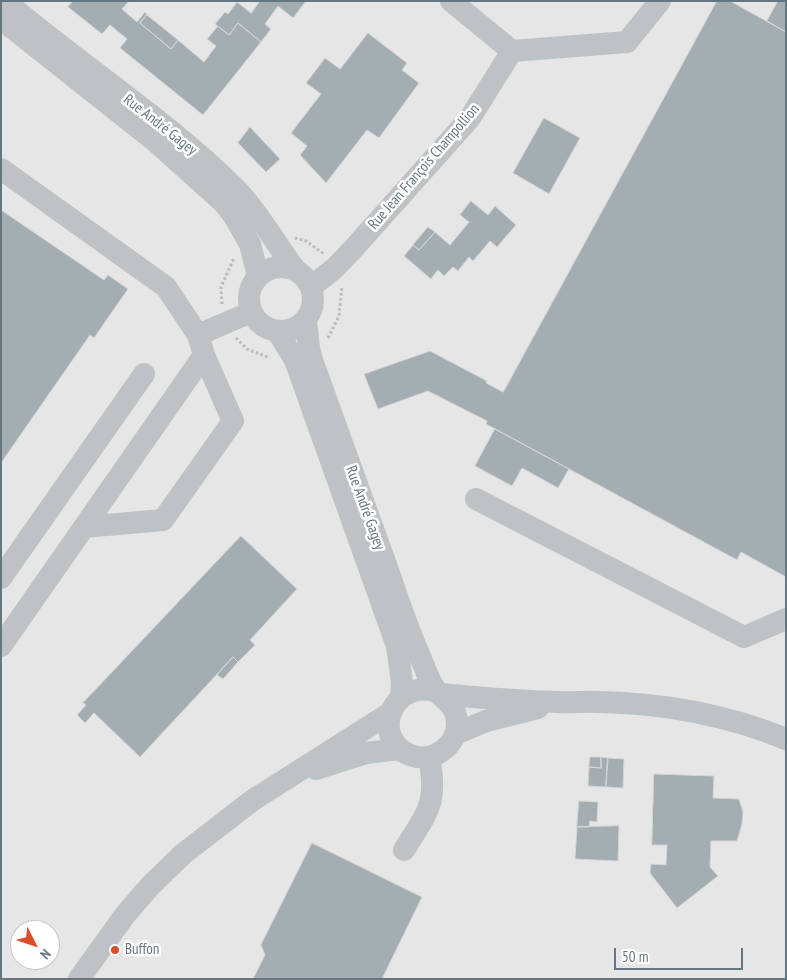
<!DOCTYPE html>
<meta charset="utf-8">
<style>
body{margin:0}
#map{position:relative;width:787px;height:980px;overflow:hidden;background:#f5f5f1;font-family:"PT Sans Narrow",sans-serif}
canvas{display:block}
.frame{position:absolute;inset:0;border:2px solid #657681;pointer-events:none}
.north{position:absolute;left:10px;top:920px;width:50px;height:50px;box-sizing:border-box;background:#fff;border:1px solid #c1c8cd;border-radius:50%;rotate:131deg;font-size:14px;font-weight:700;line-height:20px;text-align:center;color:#657681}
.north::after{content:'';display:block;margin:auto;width:18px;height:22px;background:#db4e2b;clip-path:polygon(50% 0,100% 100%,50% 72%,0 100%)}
.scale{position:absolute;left:614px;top:948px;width:129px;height:22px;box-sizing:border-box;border:2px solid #657681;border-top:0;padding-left:6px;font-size:15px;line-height:18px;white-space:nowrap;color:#657681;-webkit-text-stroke:4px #fff;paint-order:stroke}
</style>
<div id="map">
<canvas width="787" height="980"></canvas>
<div class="frame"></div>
<div class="north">N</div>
<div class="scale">50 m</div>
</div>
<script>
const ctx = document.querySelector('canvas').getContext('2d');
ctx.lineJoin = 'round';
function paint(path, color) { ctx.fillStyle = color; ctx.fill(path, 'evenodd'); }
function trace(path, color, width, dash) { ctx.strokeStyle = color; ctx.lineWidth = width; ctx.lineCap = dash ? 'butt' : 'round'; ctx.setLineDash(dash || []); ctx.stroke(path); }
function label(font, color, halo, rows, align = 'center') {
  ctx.font = font + ' "PT Sans Narrow",sans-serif'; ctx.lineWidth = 5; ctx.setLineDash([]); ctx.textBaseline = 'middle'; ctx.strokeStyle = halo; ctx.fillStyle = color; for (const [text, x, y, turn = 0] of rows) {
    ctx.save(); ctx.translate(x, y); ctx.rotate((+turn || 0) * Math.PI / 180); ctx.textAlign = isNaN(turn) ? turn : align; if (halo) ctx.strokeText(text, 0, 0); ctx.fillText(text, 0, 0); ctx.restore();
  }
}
paint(new Path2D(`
 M1,1h785v978h-785zM20,930h30v30h-30z`), '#e5e6e5');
const building = new Path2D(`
 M73,1h56l-7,8 15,13 8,-10 2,3 -7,8 31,26 7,-9 26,22 12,-16 -9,-7 11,-13 11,9 9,-12 23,19 -58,73 -83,-67 7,-9 -17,-14 -8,9 -34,-27z
 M260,1h46l-13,17 -15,-12 -13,18 6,5 -10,13 -23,-19 -9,12 -14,-11 10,-12 3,2 9,-12 14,11z
 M717,1h13l56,31v545l-45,-25 -4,8 -251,-136 1,-3 -59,-30 -50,18 -14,-35 66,-23 57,30 -1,2 17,9z
 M778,1h8v31l-19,-11z
 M147,15l31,25 -7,9 -31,-26z
 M368,33l39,30 -5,7 17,13 -40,55 -12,-8 -41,53 -26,-28 7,-9 -16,-13 30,-39 -15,-11 19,-25 15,11z
 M544,118l36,20 -31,56 -36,-21z
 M250,127l30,32 -14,13 -28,-29z
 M471,201l17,14 7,-9 21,19 -19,22 -7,-6 -17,20 -4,-4 -11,14 -5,-4 -9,9 -6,-6 -7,9 -27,-23 9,-11 6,5 16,-18 15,13 19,-23 -9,-7z
 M1,210l103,70 4,-5 20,14 -34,49 -4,-3 -89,128z
 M428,227l7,5 -16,18 -6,-5z
 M495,429l74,40 -11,19 -36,-20 -10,18 -37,-20z
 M241,536l56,53 -47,51 5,5 -17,17 -5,-5 -93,100 -46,-44 -9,10 -8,-8 9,-10 -3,-2z
 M233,657l5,5 -15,17 -6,-4z
 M590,757h11v11l-12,-1z
 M601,757l7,1 -2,29 -18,-1 1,-19 12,1z
 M608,758l16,1 -1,29 -17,-1z
 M654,774l60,2 -1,22 26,1 4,13 -1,12 -5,17h-26l-1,26 8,9 -41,32 -27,-35 1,-9 15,1 1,-20h-15z
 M579,801l19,1 -1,20 -7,-1 -1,6h-12z
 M619,826l-1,35 -43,-2 2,-32z
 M312,843l110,54 -40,82h-129l12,-24 -4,-10z`);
paint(building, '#a4adb2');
trace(building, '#d6d6d4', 1);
trace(new Path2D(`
 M295,238l11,3 18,13
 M222,304l-1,-17 13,-29
 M236,338l11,11 23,9
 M328,338l11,-22 3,-29`), '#b8bbbd', 3, [2.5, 2.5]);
trace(new Path2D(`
 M5,1c75,64 163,120 232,189 23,24 38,53 58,79
 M451,1l61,50
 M1,19l155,123 68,61 10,13 16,28 8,32
 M512,51l115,-9 33,-41
 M1,169l165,118 32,48 6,20 -203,291
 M249 299a32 32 0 1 1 64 0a32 32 0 1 1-64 0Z
 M312,286l23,-18 19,-20 116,-130 42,-67
 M306,320l3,28 3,12c23,62 45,125 68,188 13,35 24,72 39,106 5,11 10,28 18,38 10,10 19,14 20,30 1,24 -25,42 -47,33 -41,-17 -18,-78 28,-63
 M277,331l18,29 102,286 5,36 -1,14
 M198,335l53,-23
 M476,499l268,138 42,-18
 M84,527l79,-7 70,-99 -29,-66
 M1,578l143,-204
 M441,694c39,4 78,7 117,8 14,1 28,-1 42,0 62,1 128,13 186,37
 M455,734l31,-13 52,-13
 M316,769l50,-16 34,-4
 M404,850c24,-39 34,-46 25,-93
 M79,979l46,-64 25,-29 33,-32 70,-54 137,-87`), '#bec2c5', 22);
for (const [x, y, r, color] of [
 [115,950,5,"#db4e2b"]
]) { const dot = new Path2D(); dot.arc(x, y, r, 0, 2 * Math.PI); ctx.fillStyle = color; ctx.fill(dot); trace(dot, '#fff', 2); }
label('15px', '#657681', '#fff', [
 ["Rue André Gagey",160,125,38],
 ["Rue Jean François Champollion",424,167,-49],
 ["Rue André Gagey",365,508,70]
]);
label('15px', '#657681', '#fff', [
 ["Buffon",125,950]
], 'left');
</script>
